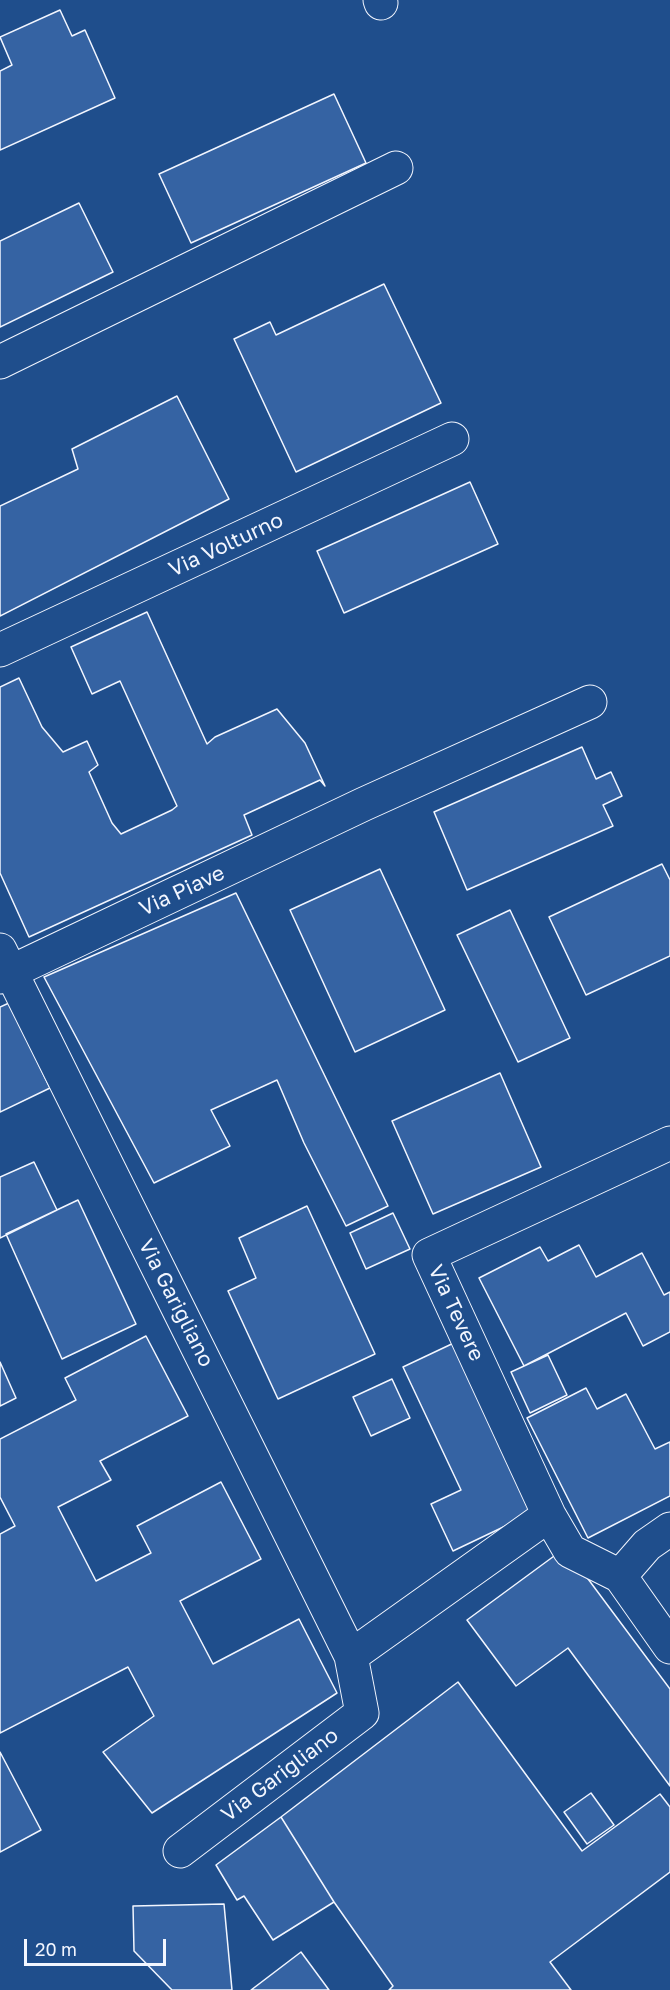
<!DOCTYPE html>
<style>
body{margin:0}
#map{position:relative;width:670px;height:1990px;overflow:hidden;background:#1f4e8c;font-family:"Golos Text",sans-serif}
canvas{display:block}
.scale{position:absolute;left:24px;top:1939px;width:142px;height:27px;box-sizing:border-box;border:3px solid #f2f6ff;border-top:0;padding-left:8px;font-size:18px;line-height:21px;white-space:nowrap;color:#f2f6ff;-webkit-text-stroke:4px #1f4e8c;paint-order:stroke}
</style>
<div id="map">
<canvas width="670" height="1990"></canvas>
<div class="scale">20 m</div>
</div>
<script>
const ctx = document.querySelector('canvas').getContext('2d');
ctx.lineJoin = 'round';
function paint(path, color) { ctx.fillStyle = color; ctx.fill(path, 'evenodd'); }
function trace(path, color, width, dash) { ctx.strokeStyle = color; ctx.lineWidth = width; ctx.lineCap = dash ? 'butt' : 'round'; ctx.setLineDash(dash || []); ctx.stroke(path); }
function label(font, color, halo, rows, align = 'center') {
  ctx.font = font + ' "Golos Text",sans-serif'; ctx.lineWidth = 4.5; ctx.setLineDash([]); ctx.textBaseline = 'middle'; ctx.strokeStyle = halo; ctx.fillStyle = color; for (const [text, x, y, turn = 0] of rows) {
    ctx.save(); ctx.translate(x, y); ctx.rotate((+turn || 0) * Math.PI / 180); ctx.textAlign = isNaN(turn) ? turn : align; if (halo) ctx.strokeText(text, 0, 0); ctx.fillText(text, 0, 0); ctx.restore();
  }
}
const building = new Path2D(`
 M60,10l12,26 13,-6 30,68 -115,52v-79l12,-6 -12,-28z
 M334,94l32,69 -175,80 -32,-69z
 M79,203l34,69 -113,55v-86z
 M384,284l57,119 -145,69 -62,-133 36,-17 6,13z
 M177,396l52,103 -229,117v-110l78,-37 -6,-20z
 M470,482l28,62 -154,69 -27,-62z
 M147,612l60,132 8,-7 62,-28 28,34 20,43 -5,-6 -76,35 8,20 -223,102 -29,-64v-186l19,-9 23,49 21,25 24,-11 11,24 -9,7 23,51 9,11 51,-24 5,-4 -57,-125 -28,13 -21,-47z
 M582,747l14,32 15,-7 11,24 -19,9 10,21 -146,64 -33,-78z
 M662,864l8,16v76l-84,39 -37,-78z
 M380,869l65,141 -90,42 -65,-142z
 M236,893l152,313 -42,20 -42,-83 -27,-63 -66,30 19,36 -76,37 -110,-206z
 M510,910l60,128 -52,24 -61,-127z
 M9,1003l41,85 -50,24v-105z
 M500,1073l41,94 -108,47 -41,-93z
 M34,1162l23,48 -57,28v-61z
 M78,1200l58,124 -74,35 -56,-125z
 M307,1206l68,148 -97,45 -50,-108 28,-13 -17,-40z
 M393,1213l17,36 -44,20 -16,-36z
 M579,1245l17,32 46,-24 22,42 6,-3v40l-27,14 -17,-33 -102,53 -45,-88 61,-31 8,14z
 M146,1336l42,80 -88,45 11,19 -53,27 38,74 55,-28 -14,-27 84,-44 40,77 -81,42 33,63 86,-45 38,74 -185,120 -49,-61 51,-36 -26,-49 -128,66v-199l15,-8 -15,-29v-58l76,-39 -11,-22z
 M458,1341l81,169 -86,41 -22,-47 30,-14 -58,-123z
 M548,1355l19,40 -37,18 -19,-41z
 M0,1362l16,36 -16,8z
 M392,1379l18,39 -39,18 -18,-39z
 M586,1388l11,21 29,-15 29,55 15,-7v54l-82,42 -61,-120z
 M565,1548l105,141v97l-102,-138 -52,38 -49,-66z
 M458,1682l124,169 78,-57 10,13v65l-120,90 21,28h-182l4,-4 -59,-84 -53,-85z
 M0,1752l41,78 -41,22z
 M591,1793l23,32 -27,19 -23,-32z
 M281,1817l53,85 -61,38 -29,-44 -7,4 -21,-35z
 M224,1904l8,86h-60l-38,-39 -1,-45z
 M301,1952l28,38h-78z`);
paint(building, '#3563a3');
trace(building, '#f2f6ff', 1.5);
const street = new Path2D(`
 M380,0l1,3
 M0,362l396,-194
 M0,650l452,-211
 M0,950l351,706 198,-141 21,36 50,25 50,71
 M0,977l364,-173 226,-102
 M549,1515l-120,-260 241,-112
 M620,1576l27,-31 23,-16
 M180,1851l182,-138 -11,-57`);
trace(street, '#f2f6ff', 35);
trace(street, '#1f4e8c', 33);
label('21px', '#f2f6ff', '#1f4e8c', [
 ["Via Volturno",226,545,-25],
 ["Via Piave",182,891,-25],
 ["Via Garigliano",176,1303,63],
 ["Via Tevere",456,1313,65],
 ["Via Garigliano",280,1775,-37]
]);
</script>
